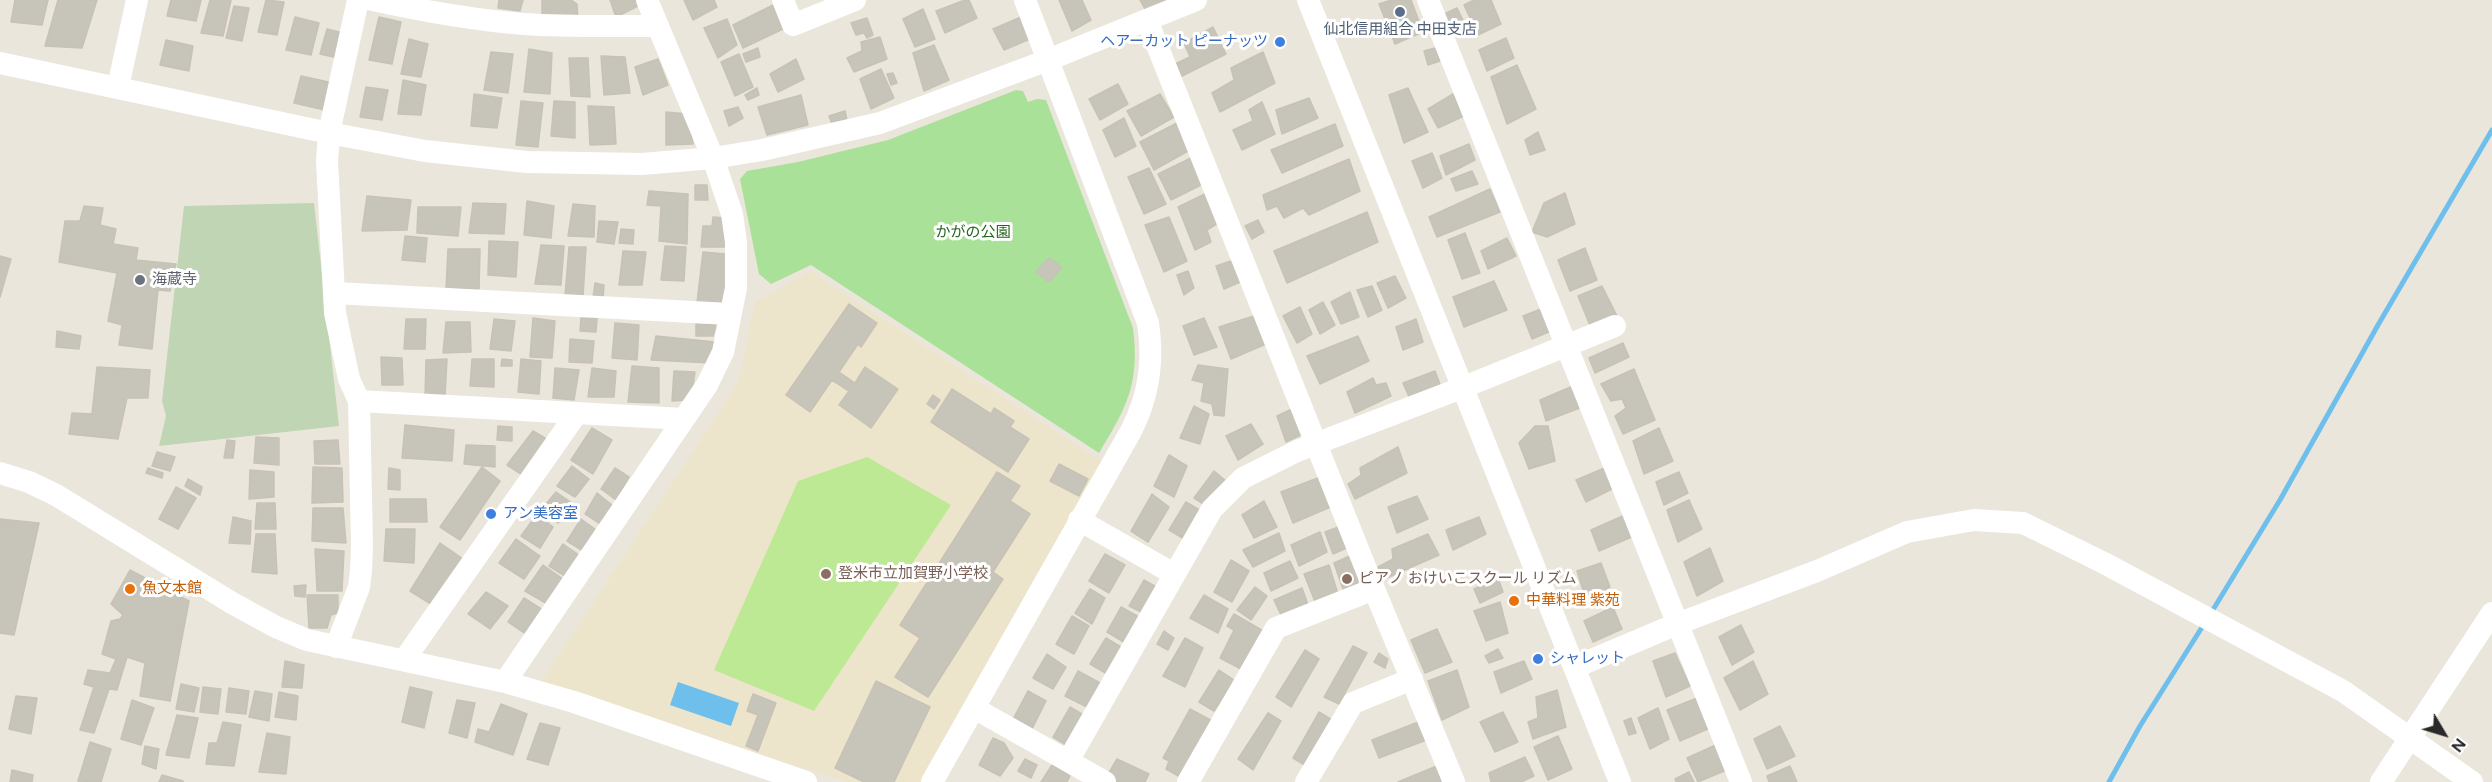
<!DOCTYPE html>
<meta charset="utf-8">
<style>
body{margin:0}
#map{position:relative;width:2492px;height:782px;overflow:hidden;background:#ebe6db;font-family:Figtree,sans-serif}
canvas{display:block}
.north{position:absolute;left:2414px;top:704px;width:60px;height:60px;-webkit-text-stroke:4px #fff;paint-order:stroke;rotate:128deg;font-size:16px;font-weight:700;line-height:24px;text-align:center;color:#292929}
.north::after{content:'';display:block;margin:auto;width:21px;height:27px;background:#292929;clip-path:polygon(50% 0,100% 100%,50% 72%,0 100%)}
</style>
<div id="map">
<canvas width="2492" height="782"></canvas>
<div class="north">N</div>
</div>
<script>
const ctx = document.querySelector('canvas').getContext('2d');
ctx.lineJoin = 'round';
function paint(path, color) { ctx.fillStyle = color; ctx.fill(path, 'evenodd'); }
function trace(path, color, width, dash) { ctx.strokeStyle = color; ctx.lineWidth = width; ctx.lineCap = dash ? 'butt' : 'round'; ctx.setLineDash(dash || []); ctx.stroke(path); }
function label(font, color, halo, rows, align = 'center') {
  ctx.font = font + ' Figtree,"Noto Sans JP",sans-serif'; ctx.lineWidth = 6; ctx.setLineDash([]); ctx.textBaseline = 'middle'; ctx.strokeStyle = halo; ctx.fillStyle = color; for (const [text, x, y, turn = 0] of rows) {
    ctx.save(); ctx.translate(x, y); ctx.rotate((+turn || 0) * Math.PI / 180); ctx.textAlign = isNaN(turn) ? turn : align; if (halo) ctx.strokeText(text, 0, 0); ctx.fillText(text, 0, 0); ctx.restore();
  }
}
paint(new Path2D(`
 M810,271l293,191 -182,320h-73l-309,-97 199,-302 17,-81z`), '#ede5cb');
paint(new Path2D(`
 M1016,90l7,1 5,11 9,-3 9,1 87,228c7,55 -6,79 -34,125l-288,-188 -40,19 -12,-10 -19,-95 7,-8 51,-9 90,-22z`), '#aae198');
paint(new Path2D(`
 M314,203l25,223 -180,20 7,-30 -4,-15 22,-195z`), '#c0d5b3');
paint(new Path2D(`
 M867,457l84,48 -137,206 -100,-41 84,-189z`), '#bde994');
paint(new Path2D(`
 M678,682l61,21 -8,23 -61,-21z`), '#6fbfec');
trace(new Path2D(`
 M2211,613l69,-113 98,-175 114,-195
 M2109,782l31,-56 64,-102`), '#6fbfec', 5);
const building = new Path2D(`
 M15,0h33l-6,25 -31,-3z
 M58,0h39l-15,48 -37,-2z
 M171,0h30l-5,21 -29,-5z
 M210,0h21l-8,36 -22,-3z
 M266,0l18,2 -7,33 -19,-3z
 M499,0h24l-3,11 -22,-3z
 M542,0h29l6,4 1,18 -36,-1z
 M610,0h26l2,6 -22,11z
 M684,0h30l3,7 -24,13z
 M965,0h4l8,18 -32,15 -9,-22z
 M1059,0h23l9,20 -19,11z
 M1140,0h26l-20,11z
 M1391,0h20l12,32 -28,12 -16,-40z
 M1474,0h17l10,24 -23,11 -14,-30z
 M773,5l10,24 -40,19 -10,-23z
 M234,6l15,2 -7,33 -16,-3z
 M1457,8l6,12 -13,6 -6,-12z
 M923,9l12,30 -20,8 -12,-28z
 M295,17l24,6 -8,32 -25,-5z
 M379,17l22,5 -9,42 -23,-4z
 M1021,17l9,22 -26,11 -11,-21z
 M867,18l6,17 -6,3 -3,-5 -8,2 -5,-12z
 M727,19l10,26 -19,13 -14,-30z
 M1213,27l13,27 -46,23 -5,-13 15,-7 -6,-14z
 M327,29l20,5 -5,25 -22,-5z
 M880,37l7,22 -33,13 -7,-14 15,-7 -1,-9z
 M1506,38l8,20 -27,13 -8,-21z
 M409,39l19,5 -7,33 -20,-3z
 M166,40l27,6 -4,25 -29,-6z
 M934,45l15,35 -25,11 -11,-38z
 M758,48l2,9 -14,5 -3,-8z
 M1435,48l5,13 -12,4 -4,-14z
 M529,49l23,4 -2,41 -26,-2z
 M491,52l22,2 -5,39 -24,-3z
 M1263,52l12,31 -55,29 -8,-19 22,-13 -3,-12z
 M739,54l14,33 -18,9 -14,-34z
 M601,56l24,1 5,36 -26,2z
 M569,58h19l2,39 -19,-1z
 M658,59l10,26 -25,10 -8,-28z
 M796,59l8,20 -26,13 -8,-18z
 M1517,65l19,44 -29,15 -16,-47z
 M881,69l13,29 -23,11 -11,-30z
 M893,73l4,10 -6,2 -4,-11z
 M301,76l32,7 -4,28 -35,-8z
 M403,80l23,5 -5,30 -23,-1z
 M1118,84l10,20 -28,16 -11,-21z
 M366,87l22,3 -6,30 -22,-3z
 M757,88l2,7 -11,5 -3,-5z
 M1408,88l20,44 -24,11 -15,-48z
 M474,94l28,4 -5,30 -26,-2z
 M1160,94l14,23 -33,19 -14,-25z
 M1453,94l11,22 -26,12 -10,-19z
 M801,95l7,30 -41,10 -9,-28z
 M1309,98l9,20 -36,16 -6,-24z
 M521,101l22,2 -5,44 -22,-2z
 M554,101l21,1v36l-24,-2z
 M1262,102l13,32 -33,16 -9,-20 20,-9 -4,-11z
 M588,106l26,1 2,37 -26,1z
 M738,107l5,11 -14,8 -5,-15z
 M845,111l3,14 -14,4 -5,-13z
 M666,112l22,2 5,30 -27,1z
 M1124,118l12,28 -21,11 -12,-27z
 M1177,123l13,27 -36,20 -14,-28z
 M1335,124l8,22 -61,27 -11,-23z
 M1538,132l7,18 -15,5 -5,-15z
 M1469,144l6,16 -29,15 -6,-19z
 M1432,153l10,25 -19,10 -11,-27z
 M1193,157l12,26 -34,17 -13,-26z
 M1349,159l11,32 -51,24 -6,-7 -19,10 -7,-12 -10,4 -4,-15z
 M1149,168l17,36 -22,10 -16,-37z
 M1472,171l6,13 -22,7 -5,-12z
 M695,185h12l1,15h-13z
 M1490,189l10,23 -63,25 -8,-20z
 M649,191l39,3 -1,50 -28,-3 2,-35 -14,-1z
 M1209,192l12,29 -14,9 4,12 -16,8 -17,-43z
 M1565,193l10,31 -28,13 -15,-5 12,-29z
 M367,196l44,4 -4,30 -45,1z
 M527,201l27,5 -3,32 -27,-3z
 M473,203l33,1 -2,30 -35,-1z
 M573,204l22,2 -1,31 -26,-1z
 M84,206l19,2 -3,17 16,4 -3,15 25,4 -2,12 40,4 -6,27 -12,-1 -6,59 -33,-4 3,-20 -14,-4 9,-48 -58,-11 6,-41h15z
 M418,207h43l-3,29 -41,-3z
 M1367,212l11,30 -91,41 -13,-32z
 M713,217l13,1 1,29h-26l2,-21h9z
 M1169,217l18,44 -23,11 -19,-47z
 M1258,220l6,12 -12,7 -7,-13z
 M599,221l19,1 -4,22 -17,-2z
 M621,229l13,1 -1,14 -14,-1z
 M1465,233l15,40 -18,6 -14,-39z
 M405,236l22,2 -2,24 -23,-2z
 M1507,238l9,18 -28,13 -7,-18z
 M489,241l29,1 -2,35 -28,-2z
 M541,245l23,1 -3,39 -26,-1z
 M665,246l21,1 -2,34 -23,-1z
 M569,247h17l-3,50 -18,-1z
 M1585,248l12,32 -27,11 -12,-31z
 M448,249h32l-1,40h-33z
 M623,251l23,1 -4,33h-23z
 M703,252l23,2v48h-29z
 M0,256l11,3 -11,38z
 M1049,258l13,9 -13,15 -13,-10z
 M1237,259l8,21 -21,9 -8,-23z
 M1188,271l6,17 -10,7 -7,-20z
 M1395,276l11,22 -18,10 -11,-25z
 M1494,281l13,29 -43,17 -11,-30z
 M595,283l9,2 -1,14 -10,-1z
 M1372,286l10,24 -14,7 -11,-27z
 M1602,286l15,30 -26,12 -13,-32z
 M1350,292l9,25 -18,7 -10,-22z
 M1323,302l12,23 -15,9 -11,-24z
 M849,304l28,19 -16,24 -3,-3 -19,28 16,11 10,-16 33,22 -27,39 -32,-23 10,-14 -17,-11 -22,32 -24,-17z
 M1300,307l12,27 -15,9 -14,-27z
 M1541,309l10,22 -19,8 -9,-23z
 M1254,316l12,28 -35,15 -12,-32z
 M533,318l22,3 -3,37 -22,-1z
 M581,318h16l-1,14 -16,-1z
 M1204,318l13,29 -23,8 -11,-29z
 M406,319h20l-1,30h-21z
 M494,319l21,2 -4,30 -21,-2z
 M1416,319l7,23 -20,8 -7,-23z
 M446,322h24l1,30 -28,1z
 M615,323l24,2 -2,35 -25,-2z
 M696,324l20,1 -3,11h-17z
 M57,331l24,5 -2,13 -23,-2z
 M656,336l59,6 -3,21 -61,-3z
 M1358,336l11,25 -49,23 -13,-28z
 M570,339l24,2 -2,22 -23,-1z
 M1623,343l6,14 -34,16 -6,-15z
 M381,357l21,1 1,27h-21z
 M447,359l-2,37h-20l1,-36z
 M472,359h22v28l-24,-1z
 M502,359l10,1v6h-11z
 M521,359l20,2 -2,33 -21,-2z
 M1198,365l30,4 -4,47 -10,-1 -2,-11 -11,-3 3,-18 -12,-3z
 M632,366l27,2v35l-31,-1z
 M97,367l53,3 -2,28h-21l-9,41 -49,-5 3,-21 20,1z
 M555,368l24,2 -5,30 -21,-2z
 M592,368l24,3 -2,26h-26z
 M1634,369l21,51 -32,14 -8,-18 11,-8 -4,-9 -11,2 -10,-17z
 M674,371l21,1 -4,28 -19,1z
 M1435,371l6,16 -31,12 -7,-16z
 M1373,378l3,7 10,-2 5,13 -36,17 -8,-21z
 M1573,386l9,21 -36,14 -6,-21z
 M952,389l39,25 3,-6 20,13 -4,6 19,12 -21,33 -77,-50z
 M933,395l7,5 -6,9 -7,-5z
 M1194,406l15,8 -9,30 -20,-6z
 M1294,408l11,25 -19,9 -9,-26z
 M1251,424l12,20 -25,16 -12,-24z
 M405,425l49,5 -2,31 -50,-3z
 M498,426l14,1v14l-15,-1z
 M1535,426h13l7,35 -26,8 -10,-26z
 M592,428l20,12 -19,34 -22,-14z
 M1659,428l14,33 -29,13 -11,-33z
 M533,431l17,10 -23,37 -20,-13z
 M256,437l23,1v27l-25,-2z
 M227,440l8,1 -2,17h-9z
 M338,440l2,24h-25l-1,-23z
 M466,445l29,1v21l-31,-3z
 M1398,447l9,26 -52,26 -7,-15 13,-9 -1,-7z
 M157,452l18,5 -5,14 -18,-5z
 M1169,455l18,11 -13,31 -20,-11z
 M1059,464l29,15 -9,17 -29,-15z
 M572,466l17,13 -14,18 -18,-11z
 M313,467l29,1 1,34 -31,1z
 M482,467l18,14 -40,59 -20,-13z
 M1607,467l7,21 -28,14 -10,-22z
 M148,468l15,5 -1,5 -16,-5z
 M389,468l11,2v20l-12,-1z
 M615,468l14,9 -13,23 -15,-11z
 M250,470l24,2v25l-25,2z
 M1214,471l12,10 -18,26 -14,-9z
 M997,472l23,14 -10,15 20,13 -37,58 10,7 -75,118 -33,-20 25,-39 -20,-13z
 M1679,472l9,21 -24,12 -8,-23z
 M1323,476l10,30 -40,17 -12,-31z
 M188,479l14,8 -2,8 -15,-9z
 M176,487l20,11 -18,31 -19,-10z
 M556,492l16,11 -14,20 -18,-12z
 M597,493l15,12 -12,19 -15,-10z
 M1152,494l17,13 -21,35 -17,-11z
 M1417,496l11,23 -31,14 -9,-26z
 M390,499h36l1,23h-37z
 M1689,500l13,29 -24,13 -11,-32z
 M1264,501l13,26 -23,11 -12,-23z
 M1186,502l17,10 -17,28 -17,-10z
 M257,503h18l1,26h-21z
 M313,508h30l3,35 -34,-2z
 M537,514l16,13 -13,21 -19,-12z
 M1625,515l9,21 -35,15 -8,-21z
 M233,517l18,4 -1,23 -21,-1z
 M1479,517l7,17 -33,16 -7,-20z
 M0,519l39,4 -25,112 -14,-2z
 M581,519l14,10 -12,22 -16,-10z
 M1341,526l8,21 -16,7 -8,-22z
 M386,529h29l-1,34 -30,-2z
 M1320,532l7,20 -28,14 -8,-21z
 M1279,533l6,18 -32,16 -10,-17z
 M256,534h19l2,40 -25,-2z
 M1428,534l11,21 -57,25 -4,-13 15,-8 -1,-10z
 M516,539l24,17 -16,23 -25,-16z
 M440,543l26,18 -32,45 -24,-15z
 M563,544l16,11 -14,21 -16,-10z
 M1710,548l13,33 -26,15 -13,-34z
 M315,549l29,2 -2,40h-25z
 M1105,554l20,11 -16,28 -20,-12z
 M1352,555l10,30 -18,7 -10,-29z
 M1231,560l18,11 -17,31 -18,-10z
 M1290,561l8,17 -27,13 -7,-18z
 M1601,563l9,24 -24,13 -9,-29z
 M543,565l23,16 -17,24 -24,-14z
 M1329,565l9,29 -22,10 -12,-30z
 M130,570l59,31 -19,100 -30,-5 5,-33 -18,-6 -10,33 -8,-1 -15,44 -14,-3 14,-43 -10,-3 4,-14 22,3 6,-14 -14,-5 9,-33 9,-2 3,-4 -12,-11z
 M1498,578l5,14 -23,11 -6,-14z
 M1144,580l16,9 -15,25 -16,-8z
 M306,585l-1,12 -10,-1 -1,-10z
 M1255,587l12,9 -16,24 -14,-10z
 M1302,588l6,17 -27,10 -7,-15z
 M1090,589l15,9 -13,26 -17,-11z
 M486,592l22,14 -18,23 -22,-15z
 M307,595h31v18l-7,2 -4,13h-18z
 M1204,595l24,14 -10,24 -28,-15z
 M524,598l22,14 -16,25 -22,-15z
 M1500,602l8,31 -22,8 -12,-30z
 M1121,607l20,11 -14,26 -20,-12z
 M1613,607l9,22 -29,13 -9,-21z
 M1234,614l31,18 -20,39 -25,-13 14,-28 -7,-4z
 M1072,616l17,10 -15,28 -18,-10z
 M1741,625l13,27 -22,13 -13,-28z
 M1437,629l15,33 -27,11 -14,-33z
 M1164,631l10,7 -6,12 -11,-6z
 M1106,638l20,12 -17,25 -19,-11z
 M1185,638l18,10 -18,39 -22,-11z
 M1353,646l14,7 -28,51 -15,-7z
 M1498,649l5,9 -14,5 -4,-7z
 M1305,650l14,9 -28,48 -15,-10z
 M1379,653l9,6 -3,9 -11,-6z
 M1675,653l15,33 -24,11 -13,-36z
 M1047,654l19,13 -13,22 -20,-11z
 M285,661l19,4 -2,23 -20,-1z
 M1524,661l8,18 -31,14 -7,-21z
 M1753,661l15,33 -28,16 -16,-32z
 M1219,670l15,10 -20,31 -15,-9z
 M1457,670l12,37 -27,13 -14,-39z
 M1078,671l24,13 -13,24 -24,-12z
 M876,681l54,26 -36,75h-30l-29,-14z
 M181,684l18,4 -5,24 -18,-3z
 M203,687l18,2 -3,25 -18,-2z
 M410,687l22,5 -8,36 -22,-6z
 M229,688l20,3 -3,23 -20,-2z
 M1557,690l9,37 -33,12 -5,-17 10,-4 -2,-21z
 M255,691l17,3 -3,27 -20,-4z
 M1028,691l18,10 -15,30 -19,-10z
 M279,692l19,4 -2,24 -21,-3z
 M753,694l23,9 -18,48 -12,-5 12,-31 -11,-4z
 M16,696l21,2 -6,36 -22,-5z
 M1697,698l13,30 -30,13 -13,-31z
 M132,700l22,8 -13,37 -20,-6z
 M457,700l18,3 -8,35 -18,-5z
 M501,704l26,10 -14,41 -38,-13 3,-13 11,3z
 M1070,707l17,10 -16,31 -18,-11z
 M1658,708l11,31 -19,10 -12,-31z
 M1190,709l24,13 -32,56 -16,-9 3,-8 -6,-3z
 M1319,712l13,8 -24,47 -15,-9z
 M1503,712l15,30 -23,10 -15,-30z
 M1268,713l13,8 -28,49 -15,-11z
 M177,715l21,3 -9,40 -23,-3z
 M1631,718l5,15 -7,2 -5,-14z
 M1421,721l8,18 -50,19 -7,-18z
 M223,722l18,3 -7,41 -28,-2 3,-21h8z
 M540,723l20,5 -12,37 -21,-6z
 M1780,726l15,30 -28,13 -13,-30z
 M267,733l23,4 -4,37 -27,-2z
 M1558,736l14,33 -24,11 -14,-33z
 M993,738l11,5 9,15 -13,18 -21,-11z
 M90,742l21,7 -10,33 -23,-1z
 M1718,744l11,25 -31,13 -11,-24z
 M145,746l14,3 -3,20 -14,-5z
 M1525,757l9,19 -13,6h-30l-2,-9z
 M1025,759l12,6 -6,13 -13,-7z
 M1117,759l32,15 -4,8h-28l-10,-6z
 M1052,765l18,11 -3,6h-26z
 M1439,765l5,17h-46z
 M1790,766l7,16h-28l-2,-6z
 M12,770l21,5 -1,7h-22z
 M1689,772l5,10h-18l-1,-3z
 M162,775l21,6v1h-24z`);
paint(building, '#c7c4ba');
trace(building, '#c7c2b5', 1.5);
trace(new Path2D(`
 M373,0c50,11 100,20 151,24 44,3 89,2 134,2
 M783,0l10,25 62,-25
 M1308,0l312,782
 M1428,0l313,782
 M1147,20l227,569 80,193
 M0,63l329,70 96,18 102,11 115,2 71,-6 49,-8 118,-27 168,-63 148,-60
 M118,87l19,-87
 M335,293l395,21
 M359,401l325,18
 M0,473l29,9 27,13 176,108 44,24 31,13 198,42 69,20 232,80
 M1079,520l95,54
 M336,647l23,-60 2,-16 1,-26 -3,-144 -10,-22 -14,-66 -8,-152 2,-28 29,-133
 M404,660l173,-247
 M1575,667l102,-43 140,-53 90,-39 67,-12 49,3 81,40 239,128 129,91
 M505,682l202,-297 16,-33 13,-64v-46l-4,-28 -19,-56 -66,-158
 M974,708l94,53 144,-252 31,-31 54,-27 167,-64 151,-61
 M1068,761l37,21
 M932,782l199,-351c18,-35 23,-69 17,-108l-123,-323
 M1188,782l88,-154 98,-39
 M1306,782l47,-79 59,-24
 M2381,782l111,-169`), '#fff', 22);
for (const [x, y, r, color] of [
 [1400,12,6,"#5c6f8a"],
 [1280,42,6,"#3f7fe0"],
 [140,280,6,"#6b7280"],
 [491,514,6,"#3f7fe0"],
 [826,574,6,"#8d6e63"],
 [1347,579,6,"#8d6e63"],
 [130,589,6,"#e8710a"],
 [1514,601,6,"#e8710a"],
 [1538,659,6,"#3f7fe0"]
]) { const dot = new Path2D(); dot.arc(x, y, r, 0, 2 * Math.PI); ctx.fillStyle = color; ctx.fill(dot); trace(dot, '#fff', 2); }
label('15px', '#4e5e75', '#fff', [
 ["仙北信用組合 中田支店",1400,30]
]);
label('15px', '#366cbe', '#fff', [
 ["ヘアーカット ピーナッツ",1268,42,"right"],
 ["アン美容室",503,514],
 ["シャレット",1550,659]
], 'left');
label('15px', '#23651b', '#fff', [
 ["かがの公園",973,233]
]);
label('15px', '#5b616d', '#fff', [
 ["海蔵寺",152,280]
], 'left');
label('15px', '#785e54', '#fff', [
 ["登米市立加賀野小学校",838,574],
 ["ピアノ おけいこスクール リズム",1359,579]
], 'left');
label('15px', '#c56008', '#fff', [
 ["魚文本館",142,589],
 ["中華料理 紫苑",1526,601]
], 'left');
</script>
